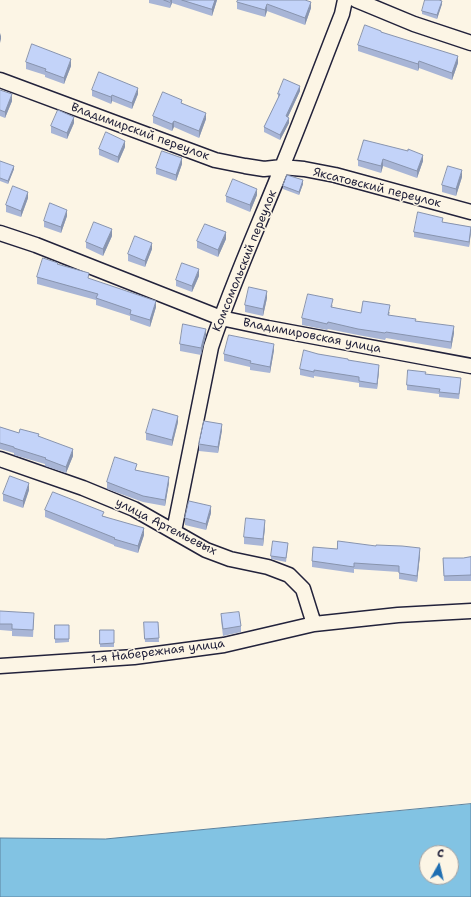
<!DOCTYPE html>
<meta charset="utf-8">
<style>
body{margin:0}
#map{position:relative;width:471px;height:897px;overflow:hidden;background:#fcf5e5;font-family:"Shantell Sans",sans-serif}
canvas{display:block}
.north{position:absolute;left:419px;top:845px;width:40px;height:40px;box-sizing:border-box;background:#fcf5e5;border:1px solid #a5a1a1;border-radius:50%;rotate:8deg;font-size:11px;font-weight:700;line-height:16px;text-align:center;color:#22223b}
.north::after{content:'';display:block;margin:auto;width:14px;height:18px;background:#1f6fb2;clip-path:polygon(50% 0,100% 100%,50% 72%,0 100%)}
</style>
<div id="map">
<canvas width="471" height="897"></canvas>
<div class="north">С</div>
</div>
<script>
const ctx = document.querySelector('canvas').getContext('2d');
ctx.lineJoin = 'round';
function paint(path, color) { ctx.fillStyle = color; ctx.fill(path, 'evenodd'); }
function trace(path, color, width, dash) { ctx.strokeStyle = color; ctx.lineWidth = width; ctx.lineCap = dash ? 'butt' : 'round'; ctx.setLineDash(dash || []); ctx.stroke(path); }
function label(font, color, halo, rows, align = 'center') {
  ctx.font = font + ' "Shantell Sans",sans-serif'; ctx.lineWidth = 3; ctx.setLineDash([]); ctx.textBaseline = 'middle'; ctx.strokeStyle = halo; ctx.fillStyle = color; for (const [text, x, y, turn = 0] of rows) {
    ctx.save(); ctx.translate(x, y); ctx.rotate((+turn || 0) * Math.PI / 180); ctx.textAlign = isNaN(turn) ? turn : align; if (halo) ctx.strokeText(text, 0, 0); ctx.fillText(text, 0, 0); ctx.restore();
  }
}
const water = new Path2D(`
 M471,804v93h-471v-59l105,1zM427,853h24v24h-24z`);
paint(water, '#82c3e3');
trace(water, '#5c83a0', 1);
const street = new Path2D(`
 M356,0l58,24 57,19
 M0,80l215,80 30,6 19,3 18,-2 22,2 31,6 136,37
 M0,233l36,12 185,73 47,10 203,38
 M0,459l83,29 51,21 72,41 24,9 38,8 21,8 14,14 11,35
 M174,531l37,-184c20,-61 47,-120 71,-180 21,-51 40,-102 60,-153l3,-14
 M0,666l134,-9 90,-12 90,-21 84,-9 73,-4`);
trace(street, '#22223b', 17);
trace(street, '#fcf5e5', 14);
paint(new Path2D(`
 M149,0h68l-5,16 -40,-13 -2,5 -21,-5z
 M237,2l74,6 -6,17 -38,-14 -2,6 -28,-8z
 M442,4l-5,15 -15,-5v-3z
 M381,32l77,31 -6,17 -33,-12 -1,3 -60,-20v-6z
 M26,62l45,4 -7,18 -19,-7v-2l-19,-6z
 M0,90l12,11 -7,17 -5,-2z
 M92,90l46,4 -6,15 -20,-8 -1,3 -19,-8z
 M300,91l-12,26 1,6 -9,17 -16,-8v-5l14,-28v-5z
 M182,103l24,16 -7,19 -25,-11 -2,4 -19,-8v-7z
 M74,123l-7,16 -16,-6v-7z
 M364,140l59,21 -6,17 -34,-12 -2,7 -23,-7v-6z
 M125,147l-7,16 -19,-8v-6z
 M0,161l14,8 -6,15 -8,-3z
 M182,164l-6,17 -20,-7v-6z
 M462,177l-6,19 -14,-4v-7z
 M303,184l-4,11 -16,-6v-3z
 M257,195l-7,17 -24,-10v-6z
 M28,198l-7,19 -15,-5v-7z
 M67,216l-6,17 -17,-6v-6z
 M443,222l28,5 -2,20 -55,-10v-5z
 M112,236l-9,20 -17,-8v-6z
 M226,239l-8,18 -21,-9v-7z
 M152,249l-7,18 -17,-6v-7z
 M58,265l98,42 -6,20 -20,-7v-4l-34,-11v-5l-59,-16v-7z
 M199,276l-7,16 -16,-6v-6z
 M267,298l-4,18 -18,-4v-7z
 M333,305l-1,2 29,6 29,-1 -1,3 27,6 38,12 -3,16 -65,-11 -1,2 -27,-5 -30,-6 -1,1 -25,-5v-7z
 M206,335l-5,20 -21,-4v-7z
 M274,350l-4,23 -20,-3v-3l-26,-6v-7z
 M318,354l30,6 31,11 -2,18 -18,-2v-4l-45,-7v2l-14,-3v-6z
 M425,374l36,9 -2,16 -20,-2v-3l-32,-4v-5z
 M178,422l-6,24 -26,-6v-7z
 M0,427l19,6 20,3 34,20 -7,17 -21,-7v-2l-31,-9v-2l-14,-4z
 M222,430l-4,23 -19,-2v-7z
 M137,470l32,13 -4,23 -22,-4 -36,-13v-7z
 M29,490l-6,18 -20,-7v-7z
 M45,510l59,6 40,19 -6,18 -24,-7v-1l-69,-28z
 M211,513l-5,17 -21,-5v-7z
 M265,527l-2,19 -19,-2v-7z
 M288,546l-2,16 -15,-3v-3z
 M376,546l44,9 -3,27 -18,-3v-7l-45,-3v4l-42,-6v-6l25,-12z
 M471,557v24h-27l-1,-23h20z
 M0,611l34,8 -1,18 -21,-1v-5l-12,-1z
 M221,614l20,12v6l-18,4 -2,-16z
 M144,622h14l1,20h-14z
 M55,625h14v17l-14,1z
 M100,630h14v17h-14z`), '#a8b5d6');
paint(new Path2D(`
 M171,0h1v3l-2,5z
 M215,0h2l-5,16v-7z
 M442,1v3l-5,15v-4z
 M311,2v6l-6,17v-7z
 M267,4v7l-2,6v-7z
 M1,33v6l-1,4v-7z
 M458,56v7l-6,17v-7z
 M71,59v7l-7,18v-6z
 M419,61v7l-1,3v-7z
 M300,86v5l-14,30v-5z
 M138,88v6l-6,15v-6z
 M12,94v7l-7,17v-6z
 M112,95v6l-1,3v-7z
 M206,113v6l-7,19v-7z
 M74,117v6l-7,16v-6z
 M289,118v5l-9,17v-5z
 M174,121v6l-2,4v-7z
 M125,141v6l-7,16v-6z
 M423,155v6l-6,17v-7z
 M182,158v6l-6,17v-6z
 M383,159v7l-2,7v-7z
 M14,166v3l-6,15v-3z
 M462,170v7l-6,19v-7z
 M303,180v4l-4,11v-3z
 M257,189v6l-7,17v-7z
 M28,192v6l-7,19v-6z
 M67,210v6l-6,17v-6z
 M471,227v6l-2,14v-5z
 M112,229v7l-9,20v-7z
 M226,232v7l-8,18v-7z
 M152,243v6l-7,18v-6z
 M199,269v7l-7,16v-6z
 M267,291v7l-4,18v-7z
 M156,301v6l-6,20v-7z
 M454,326v7l-3,16v-7z
 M206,329v6l-5,20v-7z
 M274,344v6l-4,23v-6z
 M379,365v6l-2,18v-5z
 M178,416v6l-6,24v-6z
 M222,424v6l-4,23v-6z
 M73,449v7l-7,17v-6z
 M169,477v6l-4,23v-6z
 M29,483v7l-6,18v-7z
 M211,506v7l-5,17v-6z
 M265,520v7l-2,19v-7z
 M144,528v7l-6,18v-7z
 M420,548v7l-3,27v-6z`), '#8894ae');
const building = new Path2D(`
 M164,0h7l-1,2z
 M182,0h33l-3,9z
 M238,0h67l6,2 -6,16 -38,-14 -2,6 -28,-8z
 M425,0h14l3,1 -5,14 -15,-4z
 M365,25l16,6v1l77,24 -6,17 -33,-12 -1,3 -60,-19z
 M32,44l39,15 -7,19 -19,-7 1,-2 -20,-7z
 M99,72l39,16 -6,15 -20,-8 -1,2 -19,-7z
 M284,79l16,7 -14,30 3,2 -9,17 -16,-8 16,-33h-2z
 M0,90l12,4 -7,18 -5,-2z
 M163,92l19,8 -1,3 25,10 -7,18 -25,-10 -2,3 -19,-8z
 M58,110l16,7 -7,16 -16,-7z
 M106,132l19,9 -7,16 -19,-8z
 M364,140l44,11v-2l15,6 -6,16 -34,-12 -2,7 -23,-6z
 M162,151l20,7 -6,17 -20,-7z
 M0,161l14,5 -6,15 -8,-3z
 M448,166l14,4 -6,19 -14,-4z
 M287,175l16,5 -4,12 -16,-6z
 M233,179l24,10 -7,16 -24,-9z
 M13,186l15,6 -7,19 -15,-6z
 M50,203l17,7 -6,17 -17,-6z
 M418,212l25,6 -1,4 29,5 -2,15 -55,-10z
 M94,222l18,7 -9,20 -17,-7z
 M205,224l21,8 -8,18 -21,-9z
 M135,236l17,7 -7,18 -17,-7z
 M43,258l15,5 -1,1 32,9 -1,5 68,23 -6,19 -20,-6 1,-4 -35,-12 2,-4 -61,-17z
 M182,263l17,6 -7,17 -16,-6z
 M249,287l18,4 -4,18 -18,-4z
 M308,294l25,5 -2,8 30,6 2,-12 27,4 -2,10 28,4 -1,2 39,5 -3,16 -65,-10 -1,1 -27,-4 -30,-7 -1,2 -25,-6z
 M183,324l23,5 -5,19 -21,-4z
 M229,335l45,9 -4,23 -20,-4 1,-2 -27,-7z
 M304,350l14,4 30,5v1l31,5 -2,19 -18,-3v-4l-45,-7v2l-14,-3z
 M408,370l18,2 -1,2 36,4 -2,16 -20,-2 1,-3 -33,-4z
 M153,409l25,7 -6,24 -26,-7z
 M204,421l18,3 -4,23 -19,-3z
 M0,427l19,6 1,-4 19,5 -1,2 35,13 -7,18 -21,-8 1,-1 -32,-10v-1l-14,-4z
 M115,457l22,7 -2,6 34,7 -4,23 -22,-4 -36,-14z
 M10,476l19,7 -6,18 -20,-7z
 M53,492l51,20 -2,4 42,12 -6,18 -24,-7 1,-1 -70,-28z
 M189,501l22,5 -5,18 -21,-6z
 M246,518l19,2 -2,19 -19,-2z
 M273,541l15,2 -2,15 -15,-2z
 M338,541l38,5v-1l26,1 18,2 -3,28 -18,-3v-7l-45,-3v4l-42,-6 1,-14 24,2z
 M471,557v18l-27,1 -1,-18h20z
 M0,611l34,2 -1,17 -21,-1v-5h-12z
 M239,612l2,14 -18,3 -2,-15z
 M144,622h14l1,16 -14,1z
 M55,625h14v14h-14z
 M100,630h14v13l-14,1z`);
paint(building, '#c3d3f9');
trace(building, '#8894ae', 1);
label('12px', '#22223b', '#fcf5e5', [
 ["Владимирский переулок",140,132,20],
 ["Яксатовский переулок",377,188,14],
 ["Комсомольский переулок",245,261,-68],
 ["Владимировская улица",312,336,11],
 ["улица Артемьевых",166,527,27],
 ["1-я Набережная улица",158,652,-7]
]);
</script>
